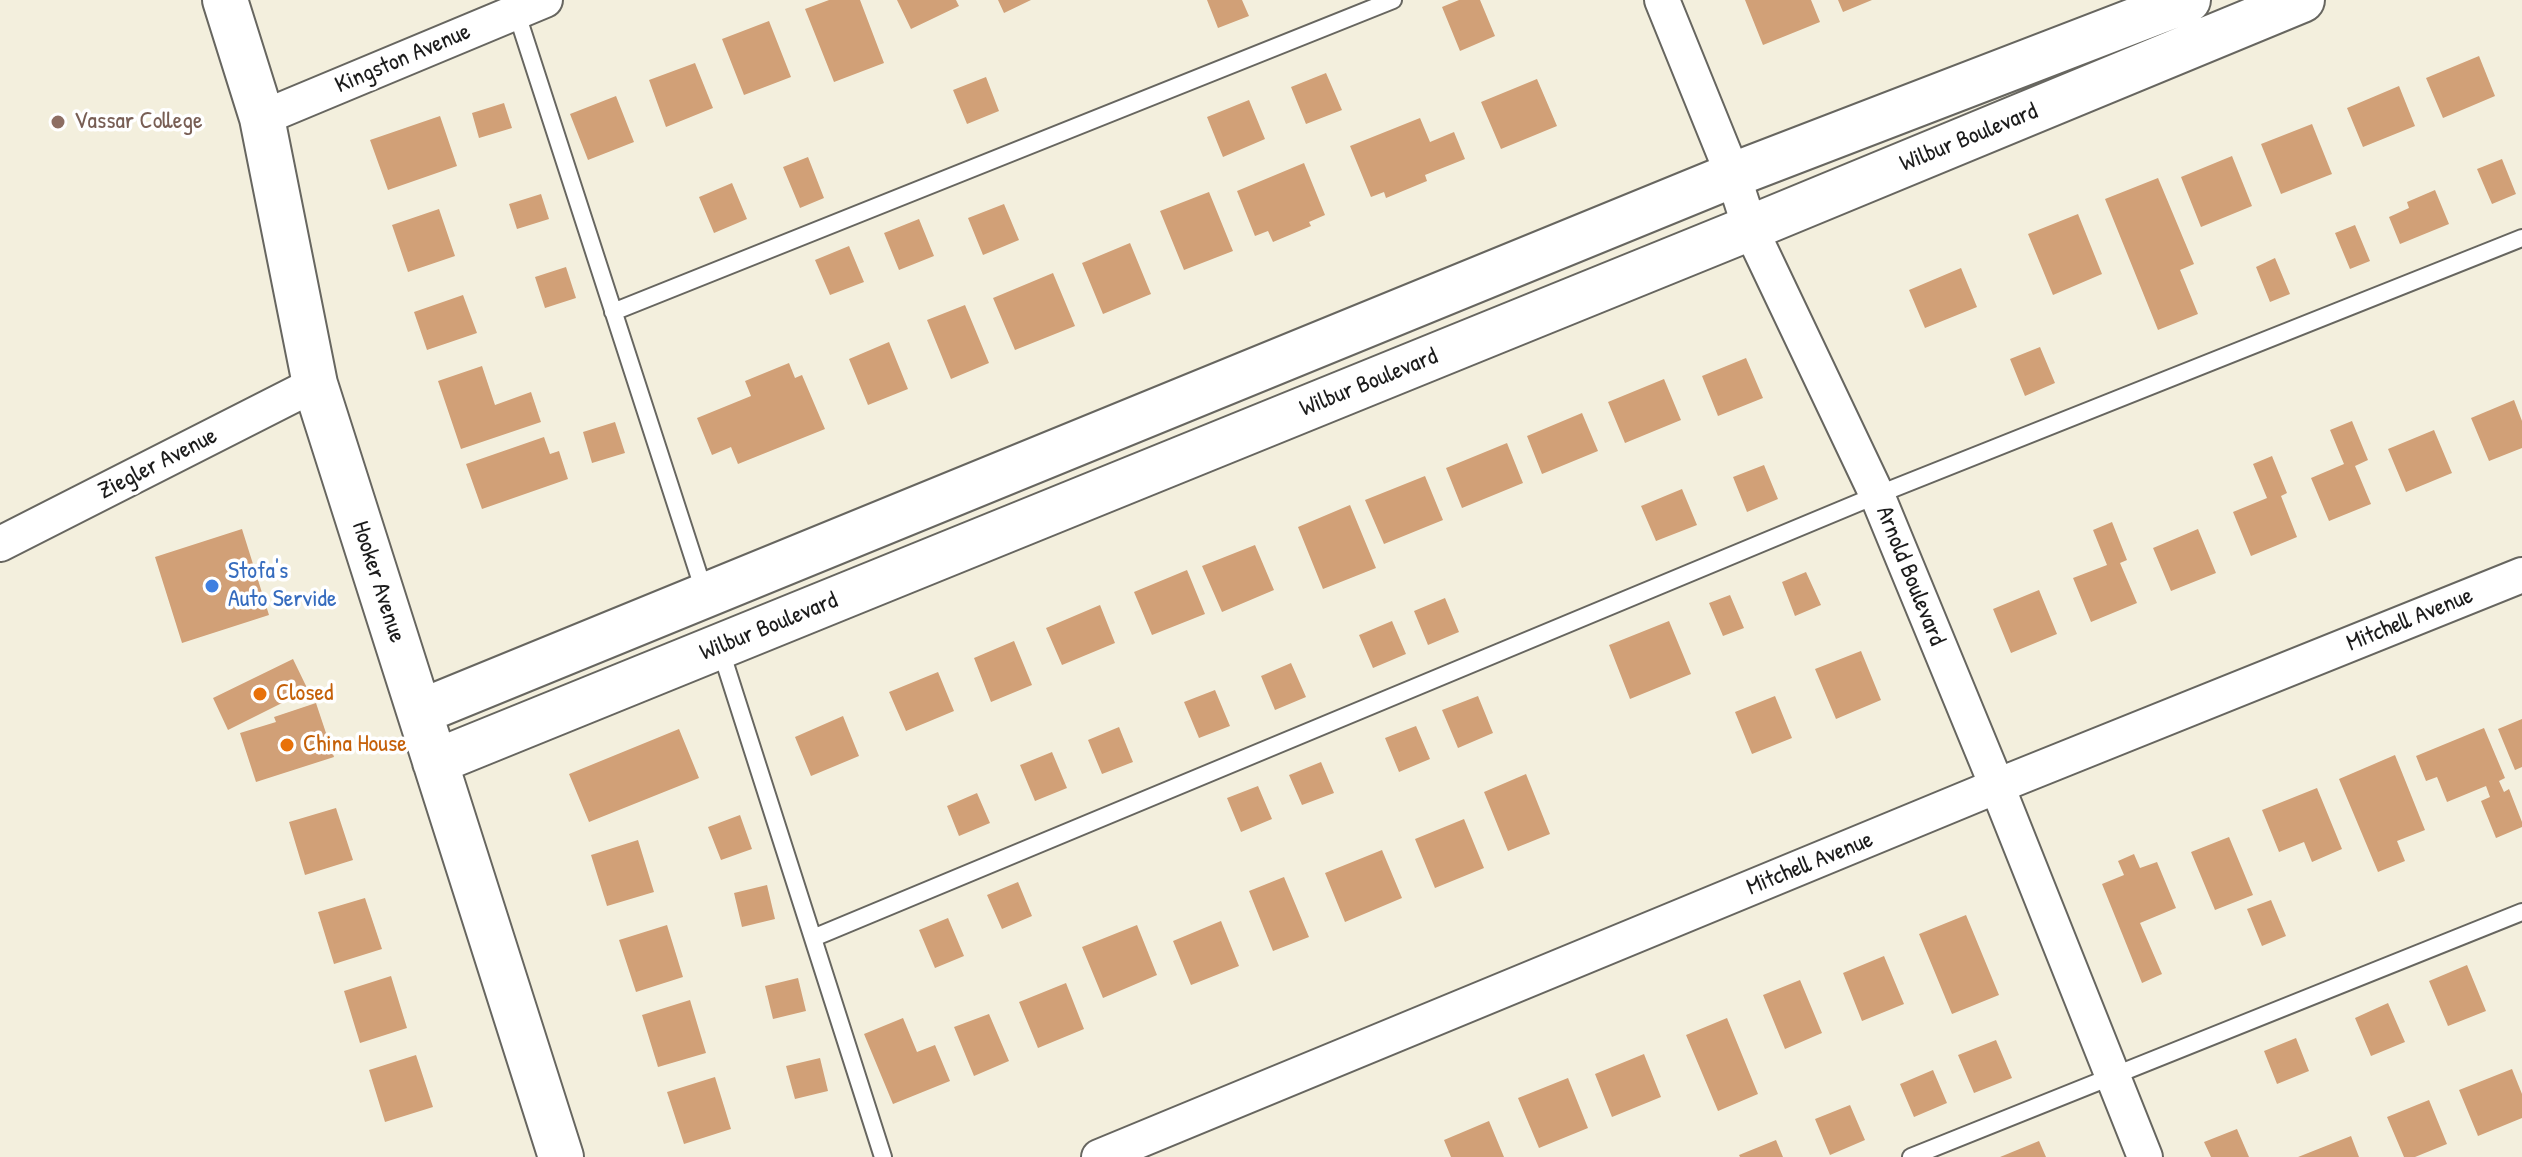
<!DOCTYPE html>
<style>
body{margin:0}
canvas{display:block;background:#f3efdd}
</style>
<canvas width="2522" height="1157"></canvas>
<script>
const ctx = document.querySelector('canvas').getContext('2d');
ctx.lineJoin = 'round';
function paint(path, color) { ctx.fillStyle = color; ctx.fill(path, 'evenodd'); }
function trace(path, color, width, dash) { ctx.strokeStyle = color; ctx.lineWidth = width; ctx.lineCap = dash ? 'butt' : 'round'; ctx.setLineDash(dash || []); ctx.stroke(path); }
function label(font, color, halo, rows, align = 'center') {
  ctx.font = font + ' "Patrick Hand",sans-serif'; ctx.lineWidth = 7; ctx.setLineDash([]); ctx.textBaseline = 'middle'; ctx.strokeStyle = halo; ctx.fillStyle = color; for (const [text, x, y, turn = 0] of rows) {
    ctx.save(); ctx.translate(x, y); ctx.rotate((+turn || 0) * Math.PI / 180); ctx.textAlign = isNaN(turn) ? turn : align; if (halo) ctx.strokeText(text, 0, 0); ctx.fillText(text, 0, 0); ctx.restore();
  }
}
paint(new Path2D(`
 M829,0h31l24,63 -50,19 -29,-73z
 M897,0h59l3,6 -48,23z
 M998,0h33l-27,13z
 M1207,0h35l7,16 -31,12z
 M1459,0h21l15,36 -35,15 -18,-44z
 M1745,0h66l9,22 -57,23z
 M1838,0h34l-29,12z
 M769,21l22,56 -47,18 -22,-56z
 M2479,56l16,40 -52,22 -17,-40z
 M695,63l18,45 -47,19 -17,-47z
 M1326,73l16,37 -36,14 -15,-37z
 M986,77l13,34 -32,13 -14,-34z
 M1537,79l20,47 -56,23 -20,-47z
 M2399,86l16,40 -52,21 -16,-39z
 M616,96l18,46 -46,18 -18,-46z
 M1249,100l16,39 -42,18 -16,-40z
 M504,103l8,25 -33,10 -7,-25z
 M440,116l17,50 -69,24 -18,-50z
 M1420,118l10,24 24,-10 11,27 -40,16 2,6 -41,17 -2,-6 -13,5 -21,-51z
 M2312,124l20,50 -51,20 -20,-50z
 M2232,156l20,50 -51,21 -20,-50z
 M808,157l16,41 -24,10 -17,-41z
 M2502,159l14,35 -24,10 -15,-35z
 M1304,163l21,52 -16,7 2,4 -38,16 -5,-11 -13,5 -18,-45z
 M2158,178l36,86 -14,6 18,44 -40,16 -53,-131z
 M732,183l15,36 -33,14 -15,-36z
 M2435,190l14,34 -49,20 -11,-27 20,-9 -2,-6z
 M1209,192l24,59 -49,19 -24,-59z
 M541,194l8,25 -32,10 -8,-25z
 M1004,204l15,36 -36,15 -15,-37z
 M439,209l16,47 -47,16 -16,-47z
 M2078,214l24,60 -49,21 -25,-61z
 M919,219l15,37 -35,14 -15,-37z
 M2355,225l15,36 -20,8 -15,-36z
 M1130,243l21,51 -48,20 -21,-51z
 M849,246l15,36 -34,13 -15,-35z
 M2275,258l15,36 -20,8 -14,-35z
 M566,267l10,31 -31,10 -10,-31z
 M1961,268l16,39 -52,21 -16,-38z
 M1053,273l22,53 -60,24 -22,-52z
 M463,295l14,38 -50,17 -13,-38z
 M965,305l24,58 -38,16 -24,-59z
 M889,342l19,47 -40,16 -19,-46z
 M2040,347l15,36 -30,13 -15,-37z
 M1746,358l17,40 -45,18 -16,-40z
 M789,363l6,15 7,-3 23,54 -87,35 -7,-17 -19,8 -15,-37 54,-22 -6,-15z
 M482,366l13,39 36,-13 10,30 -80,27 -23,-68z
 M1664,379l17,41 -56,23 -17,-41z
 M2514,400l8,21v27l-33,13 -18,-43z
 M1582,413l16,38 -56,23 -15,-38z
 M2352,421l16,39 -13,6 16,38 -42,17 -18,-43 33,-14 -14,-34z
 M615,422l10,31 -33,10 -9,-31z
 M2434,430l18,43 -46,19 -18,-43z
 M544,437l6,17 9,-3 9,28 -86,30 -16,-45z
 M1507,443l16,40 -61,25 -16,-40z
 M2272,456l15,37 -6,3 16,41 -46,19 -18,-44 34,-14 -14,-34z
 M1764,465l14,34 -31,13 -14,-35z
 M1425,476l18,44 -59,24 -19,-44z
 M1682,489l15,36 -41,16 -15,-35z
 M1350,505l26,63 -53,21 -25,-62z
 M2112,522l15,38 -7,3 17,40 -46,19 -18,-44 34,-13 -14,-35z
 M242,529l27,86 -87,28 -27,-86z
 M2198,529l18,44 -45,18 -18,-43z
 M1255,545l19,45 -52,22 -20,-46z
 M1187,570l18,44 -53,21 -18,-43z
 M1806,572l15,33 -26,11 -13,-34z
 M2039,590l18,44 -46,19 -18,-44z
 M1730,595l14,33 -21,8 -14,-33z
 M1445,598l14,34 -31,13 -14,-34z
 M1100,605l15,38 -53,22 -16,-37z
 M1392,621l14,33 -33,14 -14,-33z
 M1669,621l22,53 -61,25 -21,-54z
 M1014,641l18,44 -41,17 -17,-44z
 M1861,651l20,49 -45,19 -21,-50z
 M293,659l15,31 -80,40 -15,-32z
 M1291,663l15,34 -31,13 -14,-34z
 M938,672l16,39 -48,20 -17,-39z
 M1215,690l15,36 -31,12 -15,-36z
 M1478,696l15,37 -35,15 -16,-38z
 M1775,696l17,42 -40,16 -17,-42z
 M316,703l18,54 -78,25 -16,-49 36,-11 -2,-5z
 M843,716l16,40 -48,20 -16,-39z
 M2522,719v48l-7,3 -17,-41z
 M1416,726l14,33 -31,13 -14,-34z
 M1119,727l14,35 -31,12 -14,-34z
 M2484,728l21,50 -6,3 5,11 5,-3 13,33v5l-26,11 -15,-37 9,-4 -4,-11 -39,16 -10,-25 -11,4 -10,-25z
 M679,729l20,49 -110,44 -20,-48z
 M1052,752l15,36 -32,13 -15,-36z
 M2395,755l30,75 -28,11 8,20 -27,11 -39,-93z
 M1321,762l13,31 -32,12 -13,-30z
 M1526,774l24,60 -42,17 -24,-59z
 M1258,786l14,33 -31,13 -14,-34z
 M2317,788l25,61 -30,13 -8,-20 -25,10 -17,-42z
 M977,793l13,30 -31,13 -12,-30z
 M336,808l17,52 -48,15 -16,-53z
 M740,815l12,34 -31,11 -13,-33z
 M1464,819l20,49 -49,20 -20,-49z
 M2229,837l24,58 -38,15 -24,-58z
 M638,840l16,52 -47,14 -16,-51z
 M1382,850l20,48 -57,24 -20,-49z
 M2134,854l6,14 17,-6 19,46 -36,15 22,51 -20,9 -40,-99 22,-9 -6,-14z
 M1284,877l25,60 -36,14 -24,-60z
 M1018,882l14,34 -30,13 -15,-34z
 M767,885l8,34 -33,8 -8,-34z
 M365,898l17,51 -48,15 -16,-52z
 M2271,900l15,36 -24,10 -15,-37z
 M1966,915l33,80 -47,19 -33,-80z
 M948,918l16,38 -29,12 -16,-38z
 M1221,921l18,45 -48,19 -18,-44z
 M667,925l16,52 -47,15 -17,-52z
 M1137,925l20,50 -54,23 -21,-51z
 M1884,956l20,48 -42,17 -19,-48z
 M2467,965l19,46 -38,15 -19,-45z
 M391,976l16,52 -47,15 -16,-52z
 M798,978l8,33 -33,8 -8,-33z
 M1800,980l22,53 -37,16 -22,-54z
 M1066,983l18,46 -46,19 -19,-46z
 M690,1000l16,53 -48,14 -16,-52z
 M2388,1003l17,39 -34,14 -16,-38z
 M989,1014l20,47 -35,15 -20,-49z
 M903,1018l14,34 18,-7 15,36 -57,23 -29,-70z
 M1727,1018l31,76 -40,17 -32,-76z
 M2296,1038l13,33 -32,13 -13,-33z
 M1996,1040l16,38 -38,15 -16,-38z
 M1644,1054l17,43 -49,20 -17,-43z
 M416,1055l17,52 -48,15 -16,-52z
 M820,1058l8,33 -33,8 -9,-33z
 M2512,1069l10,25v24l-44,18 -19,-46z
 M1933,1070l14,33 -33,14 -14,-33z
 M715,1077l16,52 -47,15 -17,-52z
 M1568,1078l20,50 -49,20 -21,-50z
 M2429,1100l18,44 -32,13h-11l-17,-40z
 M1850,1105l15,35 -35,15 -15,-36z
 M1489,1121l15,36h-53l-7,-17z
 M2237,1129l12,28h-38l-7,-15z
 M2351,1136l8,21h-61z
 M1776,1140l7,17h-43l-1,-2z
 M2039,1141l7,16h-46z`), '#d1a077');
const lane = new Path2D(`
 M515,8l190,586
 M613,312l780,-312
 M720,648l163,509
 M813,938l1064,-443 645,-257
 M1911,1157l611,-245`);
const street = new Path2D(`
 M1662,0l71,175 17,53 127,267 120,291 148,371
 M262,118l283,-118
 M0,544l315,-160
 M1099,1157l898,-371 525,-211`);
const secondary = new Path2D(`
 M225,0l37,118 53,266 246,773
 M420,712l1313,-537 455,-175
 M435,762l1315,-534 552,-228`);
trace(lane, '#676660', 20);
trace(street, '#676660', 38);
trace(secondary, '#676660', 48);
trace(lane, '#fff', 16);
trace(street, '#fff', 34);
trace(secondary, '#fff', 44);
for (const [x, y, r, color] of [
 [58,122,8,"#8d6e63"],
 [212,586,8,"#3f7fe0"],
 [260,694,8,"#e8710a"],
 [287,745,8,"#e8710a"]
]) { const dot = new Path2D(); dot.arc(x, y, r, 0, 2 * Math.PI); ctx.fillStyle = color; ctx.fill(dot); trace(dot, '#fff', 3); }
label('24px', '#1c1c1c', '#fff', [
 ["Kingston Avenue",403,59,-23],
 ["Wilbur Boulevard",1969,138,-22],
 ["Wilbur Boulevard",1369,383,-22],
 ["Ziegler Avenue",158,464,-27],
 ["Arnold Boulevard",1910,576,68],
 ["Hooker Avenue",378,582,72],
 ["Mitchell Avenue",2410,620,-22],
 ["Wilbur Boulevard",769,627,-22],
 ["Mitchell Avenue",1810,864,-22]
]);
label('24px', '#785e54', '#fff', [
 ["Vassar College",74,122]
], 'left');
label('24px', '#366cbe', '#fff', [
 ["Stofa's",228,572],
 ["Auto Servide",228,600]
], 'left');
label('24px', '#c56008', '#fff', [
 ["Closed",276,694],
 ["China House",303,745]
], 'left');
</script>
